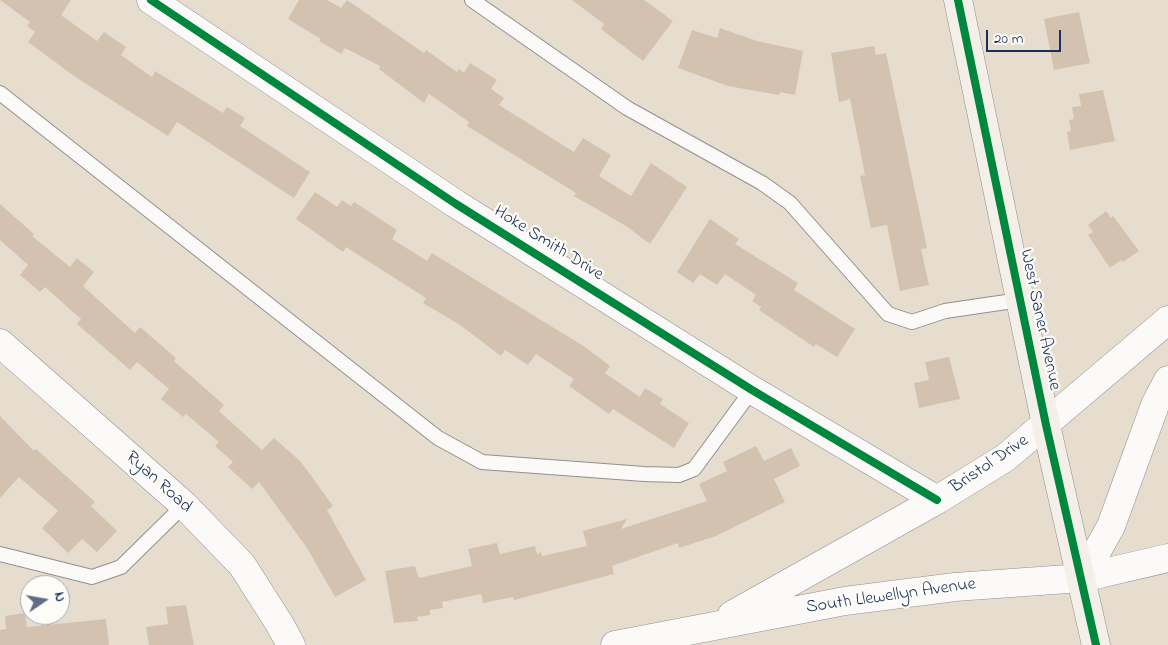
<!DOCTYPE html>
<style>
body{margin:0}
#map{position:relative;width:1168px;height:645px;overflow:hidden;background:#e6ddce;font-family:"Indie Flower",sans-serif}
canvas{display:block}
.north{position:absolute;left:20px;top:575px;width:50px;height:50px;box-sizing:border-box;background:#fdfcf7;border:1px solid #a3aaba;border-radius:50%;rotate:78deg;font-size:14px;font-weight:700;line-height:20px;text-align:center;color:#1b2f5e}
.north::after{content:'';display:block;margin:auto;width:18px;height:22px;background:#626c85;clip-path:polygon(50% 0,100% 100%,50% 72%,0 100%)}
.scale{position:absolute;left:986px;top:30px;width:75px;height:22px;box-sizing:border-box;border:2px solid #1b2f5e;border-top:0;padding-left:6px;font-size:15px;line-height:18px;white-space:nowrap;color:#1b2f5e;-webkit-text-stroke:4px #fdfcf7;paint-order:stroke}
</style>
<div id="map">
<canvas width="1168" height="645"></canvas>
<div class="north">N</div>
<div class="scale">20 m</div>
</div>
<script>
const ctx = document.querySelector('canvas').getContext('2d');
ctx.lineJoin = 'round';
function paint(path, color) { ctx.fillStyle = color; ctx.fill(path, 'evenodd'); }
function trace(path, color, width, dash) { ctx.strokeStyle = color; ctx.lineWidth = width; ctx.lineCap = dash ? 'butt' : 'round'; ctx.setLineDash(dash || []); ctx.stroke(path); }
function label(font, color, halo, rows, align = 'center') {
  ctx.font = font + ' "Indie Flower",sans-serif'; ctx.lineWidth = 4.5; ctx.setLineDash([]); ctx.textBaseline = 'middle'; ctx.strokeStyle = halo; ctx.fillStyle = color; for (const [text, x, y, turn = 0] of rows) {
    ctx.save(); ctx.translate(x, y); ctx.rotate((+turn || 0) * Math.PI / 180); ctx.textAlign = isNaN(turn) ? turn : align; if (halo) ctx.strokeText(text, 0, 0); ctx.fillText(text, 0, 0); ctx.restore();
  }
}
paint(new Path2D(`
 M0,0h71l-10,15 36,26 7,-9 22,15 -5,8 31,22 3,-6 68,42 4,-6 18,11 -5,8 70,46 -16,26 -117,-76 -9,14 -94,-60 -46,-34 7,-10 -8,-6 3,-4z
 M299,0h28l14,8 6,-8 77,53 2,-3 31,22 2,-3 5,4 6,-10 27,17 -6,9 13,9 -5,7 75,47 9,-14 28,17 -12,21 32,20 20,-33 36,24 -37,57 -24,-18 -52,-30 2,-3 -109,-67 2,-4 -40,-28 -5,9 -45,-34 1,-3 -35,-18 -4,6 -22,-13 2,-2 -33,-20z
 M572,0h72l29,21 -30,40 -42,-32 3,-5z
 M1079,12l11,51 -36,7 -10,-51z
 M720,28l37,13 46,10 -8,44 -15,-3 -1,3 -51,-9 -50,-18 14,-38 25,8z
 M874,46l2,9 10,-2 41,195 -6,1 8,36 -29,6 -13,-66 -16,3 -11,-52 5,-1 -15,-76 -11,3 -8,-49z
 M1103,90l12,51 -45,9 -3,-18 4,-1 -2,-11 5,-1 -2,-12 9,-1 -2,-12z
 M315,192l22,15 5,-7 9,6 3,-4 43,28 -5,9 35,22 5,-8 153,94 25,19 -5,7 35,24 5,-9 18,11 -3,5 29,19 -15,25 -61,-39 -4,5 -40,-28 5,-7 -38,-25 -8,11 -23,-15 -4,6 -41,-31 -37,-22 3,-5 -80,-51 -3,5 -47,-33z
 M0,204l34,30 -2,2 38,31 7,-9 17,14 -11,14 52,47 5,-6 36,31 -2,3 50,44 -5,6 43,39 12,-12 27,24 32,44 -6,4 39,70 -31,17 -28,-49 -48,-66 -7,7 -24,-22 5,-5 -18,-16 4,-4 -33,-28 -3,3 -22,-18 8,-10 -32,-27 -7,8 -53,-46 4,-5 -36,-32 -5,5 -20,-17 8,-10 -28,-25z
 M1106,211l5,7 2,-2 26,35 -16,11 -2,-2 -11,8 -22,-33 5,-3 -5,-7z
 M710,219l29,20 -4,5 63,39 -4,7 61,39 -18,28 -21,-13 -2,3 -55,-37 2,-3 -9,-6 4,-6 -31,-21 -8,11 -17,-11 -7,9 -16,-11z
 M949,357l11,42 -41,9 -5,-25 15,-3 -4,-18z
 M0,416l34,35 2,-2 59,53 -4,4 26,25 -20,21 -15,-13 -14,14 -26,-25 16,-17 -39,-34 -19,21z
 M756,446l8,15 27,-13 9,18 -26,13 11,23 -69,34 -37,12 -1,-5 -66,23 2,8 -100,26 -1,-3 -30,6 -2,-9 -39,8 1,6 -13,2v5l-13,2 1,4 -24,2 -9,-52 30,-5 4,12 53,-12 -4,-17 29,-6 3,11 35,-8 2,8 4,-2 1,4 45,-10 -4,-15 44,-12 -6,10 86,-28 -8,-17 28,-13 -4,-9z
 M186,605l8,40h-45l-3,-18 22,-3 -2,-17z
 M25,613l2,14 79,-8 3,26h-109v-15l6,-1 -1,-13z`), '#d4c2b1');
const lane = new Path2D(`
 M472,0l155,108 135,75 28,20 98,111 24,8 33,-11 75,-11
 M0,93l438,345 44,24 162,12 35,1 15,-6 58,-79
 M0,554l92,23 29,-10 63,-62`);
const street = new Path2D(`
 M151,0l305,204 296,186 185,110
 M0,343l184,162 58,60 37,58 12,22
 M1082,578l29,-52 44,-121 13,-25
 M732,615l205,-115 68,-42 163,-138
 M615,645l230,-44 110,-14 127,-9 86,-20`);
const secondary = new Path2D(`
 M958,0l88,425 50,220`);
trace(lane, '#918f90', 16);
trace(street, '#918f90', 29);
trace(secondary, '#918f90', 29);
trace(lane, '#fbfaf8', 14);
trace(street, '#fbfaf8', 28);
trace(secondary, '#f4f0e9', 28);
trace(new Path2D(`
 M151,0l305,204 296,186 185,110
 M958,0l88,425 50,220`), '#00873e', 8);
label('18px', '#1b2f5e', '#fdfcf7', [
 ["Hoke Smith Drive",548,244,32],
 ["West Saner Avenue",1039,320,78],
 ["Bristol Drive",990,465,-34],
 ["Ryan Road",158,483,42],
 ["South Llewellyn Avenue",891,597,-8]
]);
</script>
